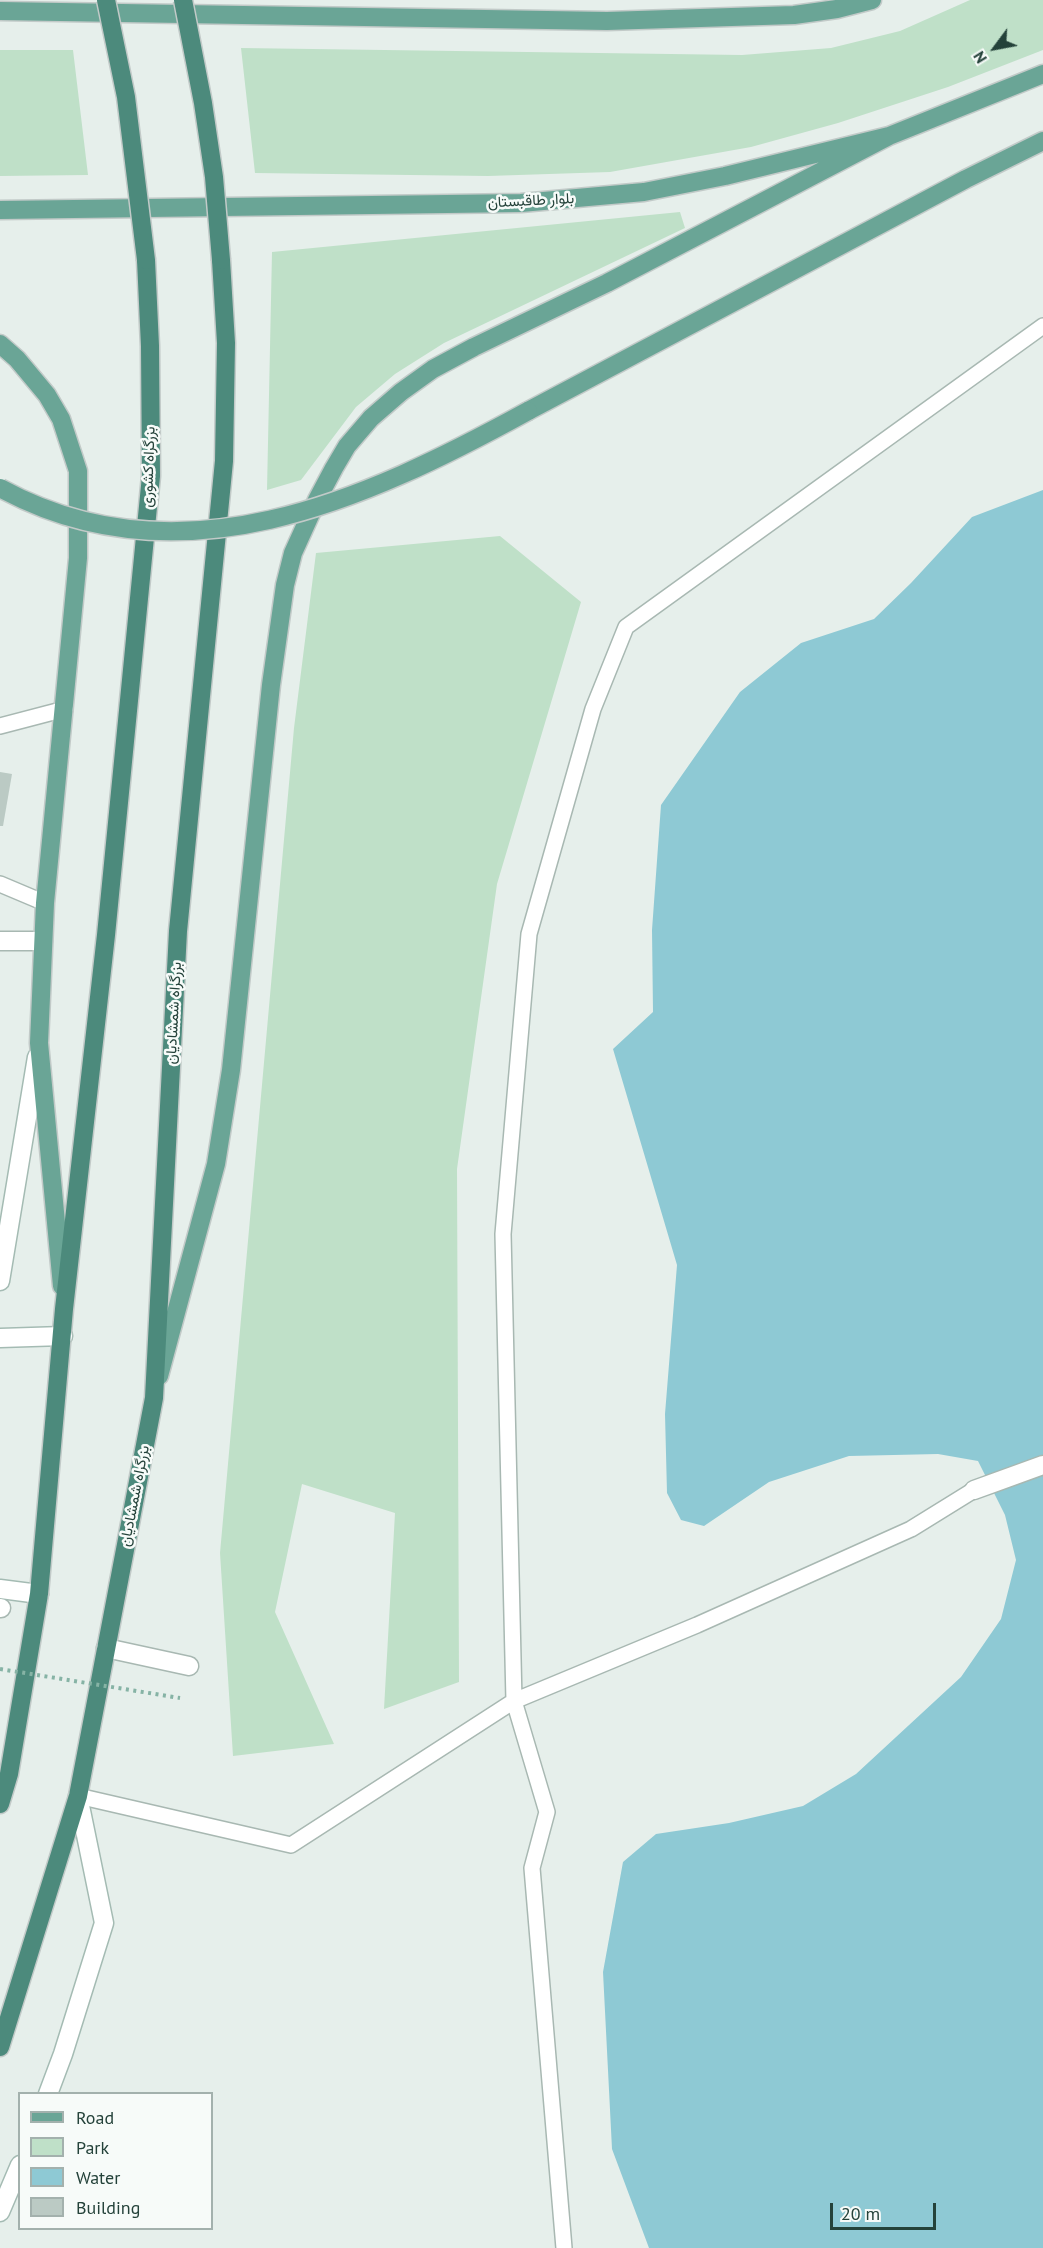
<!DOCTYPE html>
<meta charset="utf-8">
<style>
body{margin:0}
#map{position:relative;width:1043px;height:2248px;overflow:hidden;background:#e6efeb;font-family:"PT Sans",sans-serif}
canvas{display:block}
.legend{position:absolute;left:18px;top:2092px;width:195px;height:138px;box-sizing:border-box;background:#f7fbf9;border:2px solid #a3b1ad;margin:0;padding:8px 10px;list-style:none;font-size:18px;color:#24423a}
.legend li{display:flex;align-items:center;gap:12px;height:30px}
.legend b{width:30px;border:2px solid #a3b1ad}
.north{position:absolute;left:965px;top:18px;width:60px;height:60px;-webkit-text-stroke:4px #f7fbf9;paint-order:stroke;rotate:238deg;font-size:16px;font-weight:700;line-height:24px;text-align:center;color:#24423a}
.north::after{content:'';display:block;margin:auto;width:21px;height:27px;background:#24423a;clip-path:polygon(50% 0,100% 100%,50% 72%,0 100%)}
.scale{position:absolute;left:830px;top:2203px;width:106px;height:27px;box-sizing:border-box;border:3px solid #24423a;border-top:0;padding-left:8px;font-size:18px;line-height:21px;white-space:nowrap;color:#24423a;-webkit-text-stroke:4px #f7fbf9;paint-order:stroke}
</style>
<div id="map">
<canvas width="1043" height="2248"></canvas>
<ul class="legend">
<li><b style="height:8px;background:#6aa596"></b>Road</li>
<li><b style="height:16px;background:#bfe0c8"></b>Park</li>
<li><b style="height:16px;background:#8ec9d4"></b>Water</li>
<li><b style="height:16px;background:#bbcac4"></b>Building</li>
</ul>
<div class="north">N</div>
<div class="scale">20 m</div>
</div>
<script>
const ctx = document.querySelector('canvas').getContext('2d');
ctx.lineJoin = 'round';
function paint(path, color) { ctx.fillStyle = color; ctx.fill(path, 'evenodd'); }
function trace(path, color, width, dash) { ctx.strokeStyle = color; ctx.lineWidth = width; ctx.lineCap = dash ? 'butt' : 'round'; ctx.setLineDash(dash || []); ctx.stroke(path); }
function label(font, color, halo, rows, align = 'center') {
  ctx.font = font + ' "PT Sans",Vazirmatn,sans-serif'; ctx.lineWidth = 5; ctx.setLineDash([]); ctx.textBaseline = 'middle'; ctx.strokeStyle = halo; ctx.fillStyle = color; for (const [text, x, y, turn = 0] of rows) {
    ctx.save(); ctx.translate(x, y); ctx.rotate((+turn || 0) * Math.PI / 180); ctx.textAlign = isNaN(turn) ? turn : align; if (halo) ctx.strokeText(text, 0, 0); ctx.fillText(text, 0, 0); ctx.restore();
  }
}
paint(new Path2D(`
 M970,0h73v50l-95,37 -110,36 -87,24 -141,25 -122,4 -233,-3 -14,-125 501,7 89,-7 69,-17z
 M0,50h73l15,125 -88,1z
 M680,212l5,16 -241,115 -49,31 -39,33 -55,73 -34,10 5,-238z
 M500,536l81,66 -84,282 -40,285 2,513 -75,27 11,-196 -93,-29 -27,128 59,132 -101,12 -13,-203 74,-825 22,-175z`), '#bfe0c8');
paint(new Path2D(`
 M1043,490v1758h-394l-37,-99 -9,-177 20,-110 33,-28 73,-11 74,-17 53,-32 105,-97 40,-58 15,-59 -11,-45 -27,-54 -40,-7 -89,2 -80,26 -65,44 -23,-6 -14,-27 -2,-79 12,-149 -64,-216 40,-37 -1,-82 9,-125 79,-113 61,-49 73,-24 37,-36 61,-66z`), '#8ec9d4');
paint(new Path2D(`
 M0,772l12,2 -9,52h-3z`), '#bbcac4');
const service = new Path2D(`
 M0,726l65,-17
 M0,884l45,19
 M78,1796l213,49 223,-144 183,-76 214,-96 63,-39
 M564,2248l-32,-380 15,-56 -33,-111 -11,-467 26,-300 64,-225 33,-82 417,-301`);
const pedestrian = new Path2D(`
 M974,1490l69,-25
 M0,1608h1
 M106,1648l83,18`);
const minor = new Path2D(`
 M0,941h43`);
const secondary = new Path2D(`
 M0,1281l37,-224
 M0,1338l63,-2
 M0,1589l39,5
 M48,2094l15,-40 41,-131 -26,-127
 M0,2212l20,-47`);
const primary = new Path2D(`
 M0,11l607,10 187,-6 43,-6 35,-9
 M0,210l521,-7 123,-11 81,-16 164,-40 154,-62
 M0,344l17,15 30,36 14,24 17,52v87l-33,345 -6,140 23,243
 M528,411l438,-232 77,-38
 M159,1376l57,-212 15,-94 40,-385 14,-100 8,-32 24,-53 17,-32 13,-22 24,-28 30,-26 32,-23 41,-22 133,-64 282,-147`);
const trunk = new Path2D(`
 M0,1804l9,-30 30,-180 25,-285 42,-374 45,-459 -1,-130 -4,-86
 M0,2047l78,-251 76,-398 24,-467 46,-470 2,-118 -5,-83`);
trace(service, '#a8b8b2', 18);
trace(pedestrian, '#a8b8b2', 21);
trace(minor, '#a8b8b2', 21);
trace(secondary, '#a4bbb3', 21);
trace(primary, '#c2cac8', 21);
trace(trunk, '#c2cac8', 21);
trace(service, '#fff', 15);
trace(pedestrian, '#fff', 18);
trace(minor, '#fff', 18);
trace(secondary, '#fff', 18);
trace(primary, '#6aa596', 18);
trace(trunk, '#4c8a7c', 18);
const primaryBridge = new Path2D(`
 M0,488c179,98 366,12 528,-77`);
const trunkBridge = new Path2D(`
 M106,0l20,97 20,163
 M183,0l20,103 11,74 7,83`);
trace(primaryBridge, '#c2cac8', 21, []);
trace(trunkBridge, '#c2cac8', 21, []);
trace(new Path2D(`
 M0,1669l180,29`), '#86b3a5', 4, [3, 4.5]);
trace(primaryBridge, '#6aa596', 18);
trace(trunkBridge, '#4c8a7c', 18);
label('15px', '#24423a', '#f7fbf9', [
 ["بلوار طاقبستان",531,201,-3],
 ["بزرگراه کشوری",149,467,-88],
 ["بزرگراه شمشادیان",174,1013,-87],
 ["بزرگراه شمشادیان",135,1496,-79]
]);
</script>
